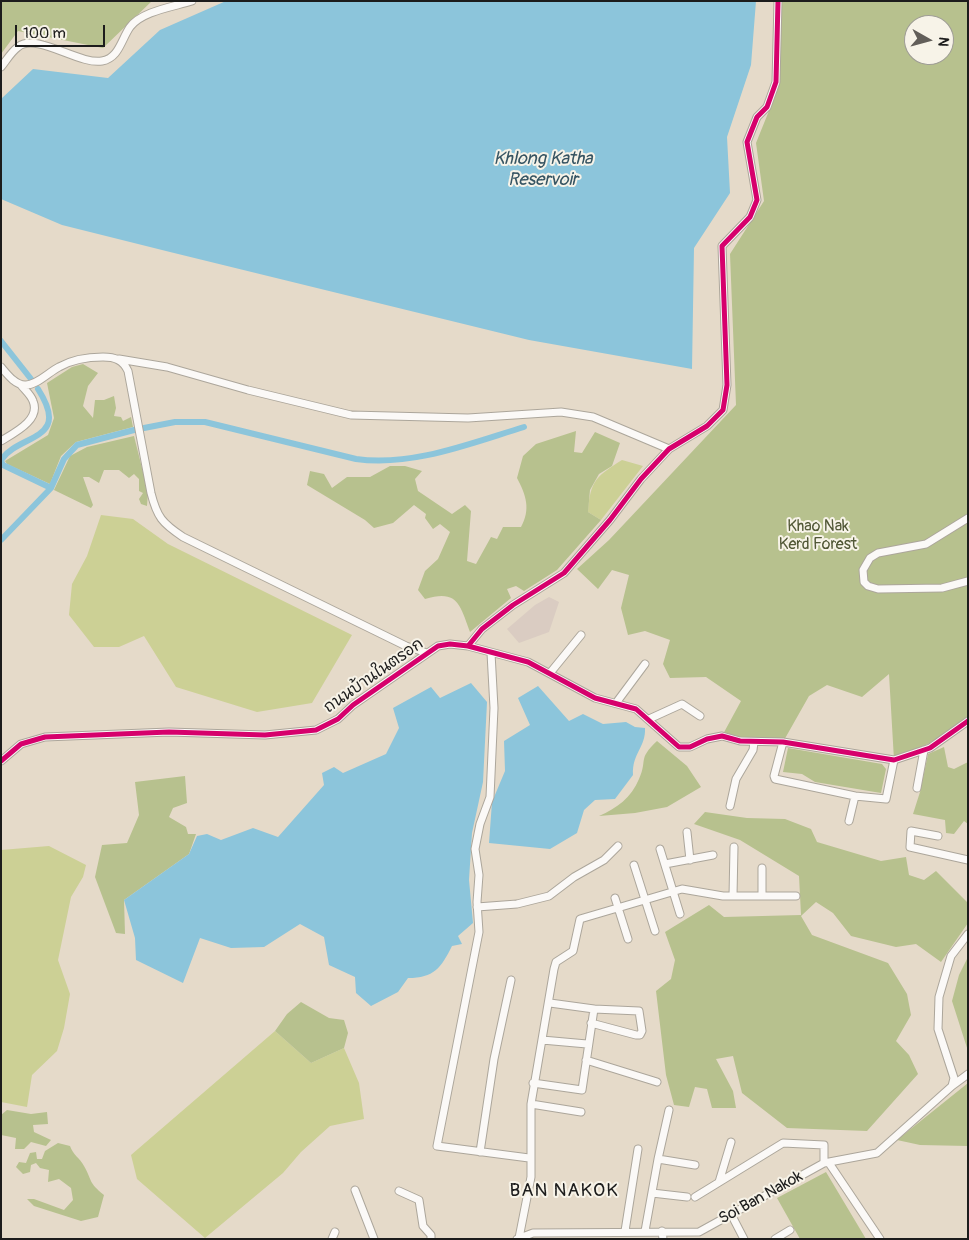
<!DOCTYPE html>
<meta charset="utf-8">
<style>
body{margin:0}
#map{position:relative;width:969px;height:1240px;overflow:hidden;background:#e5dac9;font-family:Pangolin,sans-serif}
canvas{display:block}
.frame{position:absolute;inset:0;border:2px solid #1c1c1c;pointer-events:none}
.north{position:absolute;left:904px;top:15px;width:50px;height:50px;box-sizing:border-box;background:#f7f3e8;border:1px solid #9f9d96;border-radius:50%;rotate:97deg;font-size:14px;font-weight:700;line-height:20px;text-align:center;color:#1c1c1c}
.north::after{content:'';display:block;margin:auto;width:18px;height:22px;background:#625e59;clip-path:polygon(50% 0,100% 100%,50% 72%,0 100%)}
.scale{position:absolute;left:15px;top:25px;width:90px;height:22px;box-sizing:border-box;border:2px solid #1c1c1c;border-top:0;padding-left:6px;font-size:15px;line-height:18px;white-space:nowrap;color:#1c1c1c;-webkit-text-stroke:4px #f7f3e8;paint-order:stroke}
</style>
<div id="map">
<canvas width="969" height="1240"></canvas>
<div class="frame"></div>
<div class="north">N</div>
<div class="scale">100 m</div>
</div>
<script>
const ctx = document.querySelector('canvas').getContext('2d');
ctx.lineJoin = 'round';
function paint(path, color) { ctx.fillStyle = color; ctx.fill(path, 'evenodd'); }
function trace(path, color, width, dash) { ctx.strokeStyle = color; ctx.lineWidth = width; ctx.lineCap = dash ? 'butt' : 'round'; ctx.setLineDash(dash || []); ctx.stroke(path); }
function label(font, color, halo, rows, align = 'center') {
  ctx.font = font + ' Pangolin,"Playpen Sans Thai",sans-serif'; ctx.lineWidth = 4; ctx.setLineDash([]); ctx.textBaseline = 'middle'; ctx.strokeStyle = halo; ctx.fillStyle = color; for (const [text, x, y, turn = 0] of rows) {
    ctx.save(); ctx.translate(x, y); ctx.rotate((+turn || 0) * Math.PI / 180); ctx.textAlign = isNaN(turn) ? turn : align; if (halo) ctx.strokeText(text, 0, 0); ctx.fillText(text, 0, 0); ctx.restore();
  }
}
paint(new Path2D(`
 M549,597l10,5 -10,30 -30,11 -12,-14 28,-24z`), '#daccc2');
paint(new Path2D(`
 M622,460l21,6 -42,54 -13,-8c2,-32 9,-36 34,-52z
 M101,515l32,4 35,25 184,91 -40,68 -55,9 -81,-25 -32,-51 -25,11h-25l-25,-32 3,-31 15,-28z
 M49,846l37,19 -3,12 -12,20 -13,63 12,34 -6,34 -7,23 -25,24 -5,32 -26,-5v-252z
 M275,1031l36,32 33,-15 15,35 5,36 -34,7 -29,26 -18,21 -78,65 -68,-59 -6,-24z`), '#ccd095');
paint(new Path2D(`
 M1,1h151l-49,47 -85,-17 -17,23z
 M780,1h188v719l-9,9 -65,31 -5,-86 -27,23 -35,-12 -18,11 -26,46 -61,-6 19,-35 -35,-24 -36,1 -7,-14 7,-24 -25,-9 -17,4 -7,-27 8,-33 -17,-5 -14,19 -21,-20 32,-29 127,-135 -6,-151 34,-53 -8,-58 23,-57zM914,25h30v30h-30z
 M83,364l15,9 -10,13 -5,20 10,12 2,-18h9l10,-4 2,12 -2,8 7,1 2,4 8,-4 2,10 -57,15 -15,14 -11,28 -43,-20 -2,-3 43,-26 6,-17 -7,-35 25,-16z
 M576,431l-2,21 8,1 13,-21 25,11 -8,23 -13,8 -9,16 -2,22 13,8 -44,50 -33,21 -8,-5 -9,3 4,9 -41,34c-10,-27 -12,-43 -45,-33l-7,-9 7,-19 13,-12 12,-27 -10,-8 -7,5 -8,-11 1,-4 -12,-9 -21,18 -19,5 -9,-8 -58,-35 3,-14 14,3 8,14 15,-11h23l20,-11h15l17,5 -7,8 3,12 34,23 13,-9 6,6 -4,50 9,3 15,-27 6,2 6,-12h18c10,-18 5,-32 -4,-49l6,-22 13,-12z
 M134,436l14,56 -1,14 -6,-2 -2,-5 4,-6 -4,-2v-12l-5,-5 -5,4 -10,-8h-15l-5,13 -10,-6h-6l10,28 -2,3 -37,-18 16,-34 17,-9z
 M657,741l30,25 14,21 -34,20 -32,6 -36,3c18,-8 32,-18 40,-37 9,-20 -2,-19 18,-38z
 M944,747l4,20 6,2 14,-7v62l-4,-3 -10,13 -8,-1 -1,-13 -32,-6 7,-22 8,-38z
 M788,748l94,16 4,5 -5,24 -66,-11 -13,-8 -19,-2z
 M185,776l2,27 -14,5 -4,9 17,10 2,7h8l-7,20 -65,46 1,34 -9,-1 -21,-56 7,-32 25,-2 12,-28 -4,-33z
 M705,812l42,6 38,1 26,10 6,13 64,19 25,-4 3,18 15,5 12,-9 32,32v20l-27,39 -25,-18 -20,3 -45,-11 -18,-23 -17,-11 -15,14 11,19 76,28 19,31 4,21 -15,26 13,14 9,19 -51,57 -80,-3 -45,-35 -9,-37 -17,3 17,32 3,17h-24l-5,-19 -12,-2 -6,20 -15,-2 -8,-30 -10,-84 15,-12 4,-19 -10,-28 44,-27 15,12 77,-2 -2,-39 -59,-36 -46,-16z
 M968,957v94l-16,-50 7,-26z
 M301,1002l28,16 15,2 4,13 -4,15 -33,15 -36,-32 12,-17z
 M968,1083v63l-48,-1 -23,-5z
 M7,1110l24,4 16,-2 1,12 -15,1 1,7 17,8 -5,6 -15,-4 -7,7h-9l1,-11 -15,-3v-20z
 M58,1143l12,3c3,9 10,12 14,20 9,16 4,16 20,29l-6,22 -17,4 -47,-15 -7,-7h7l30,11 9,-10 -2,-12 -12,-9 -11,3 1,-12 -9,-2 -4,-5 -5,2 -1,7 -7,2 -7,-7 3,-5 7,1 4,-10 6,-1 1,7h5l3,-8z
 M826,1172l40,67h-66l-23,-41z`), '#b7c18e');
paint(new Path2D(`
 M226,1h530l-5,64 -24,72 3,56 -36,55 -2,121 -163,-29 -359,-88 -108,-27 -61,-26v-100l32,-30 75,9 52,-48z
 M471,683l16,19 -4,80 -11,51 -3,47 4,43 -15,13 4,8 -10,2c-11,22 -18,32 -44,32l-10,14 -27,14 -15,-13 -1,-16 -26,-12 -5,-28 -24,-13 -36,23 -33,1 -31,-10 -17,45 -47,-23 -1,-22 -11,-38 65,-46 8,-18 10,-2 14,6 32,-12 25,9 46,-52 -2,-12 12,-6 9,6 43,-19 13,-26 -6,-20 38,-21 9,11z
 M538,686l31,35 14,-7 20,10 23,-2 9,5 10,1c1,19 -13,25 -12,47l-18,24 -20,1 -11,10 -7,23 -27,16 -61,-6 3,-41 13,-31 -1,-30 26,-16 -12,-27z`), '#8cc5db');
trace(new Path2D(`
 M1,341l30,38
 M144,428l31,-6h30l151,37c56,8 115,-16 168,-32
 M1,460c18,-27 71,-18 37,-71
 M1,461l2,4 48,23
 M1,540l50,-52 13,-29 13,-14 57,-15`), '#8cc5db', 6);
const minor = new Path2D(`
 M1,67c5,-6 10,-15 17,-20 18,-15 61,18 84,14 17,-3 19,-21 28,-34 12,-16 43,-20 62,-26
 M119,359l48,8 81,23 103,25 117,3 93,-6 32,5 76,32
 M1,367c6,7 14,18 24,18 11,1 24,-13 34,-18 14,-8 28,-10 44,-10 12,0 20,3 25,14l23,122c6,24 11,30 32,44l223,109 21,7
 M1,441c13,-8 40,-21 32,-40 -2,-6 -8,-11 -12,-16
 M968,518l-42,26 -48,9 -8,5 -7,12 1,12 4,4 10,3 64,-1 26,-7
 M468,646l14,-17 31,-24 51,-32 46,-53 31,-41 28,-30 38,-23 16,-16 4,-25 -5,-139 28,-29 7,-17 -10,-58 10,-25 10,-10 9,-25 2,-81
 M491,653l3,55 -4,89 -10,27 -5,25 4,26 -2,27 2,30 -42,214 92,12
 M550,673l31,-38
 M616,703l29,-39
 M649,719l33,-15 18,12
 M783,742l-9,34 1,3 80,17
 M1,761l20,-17 24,-7 124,-5 96,3 51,-5 22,-11 15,-14 85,-59 12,-2 18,2 60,16 67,36 41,11 43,38h11l17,-8 15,-3 18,5 43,1 111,18 36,-12 38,-27
 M917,788l7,-38
 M730,806l6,-27 17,-29 1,-8
 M849,821l6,-25 31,3 8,-39
 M687,832l3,28
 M938,836l-27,-5 -1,16 58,13
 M660,849l20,65
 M665,864l48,-9
 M634,865l21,66
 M762,868v28
 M733,896l1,-49
 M615,898l13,41
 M477,907l40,-3 32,-8 25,-19 30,-17 14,-14
 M591,1023l45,12h4l2,-4 -3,-20 -45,-2
 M542,1040l45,4
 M586,1060l71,22
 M533,1083l49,7 12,-81 -44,-6
 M952,1086l16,-12
 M531,1104l50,8
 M480,1152l14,-93 17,-79
 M658,1159l37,6
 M829,1163l51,76
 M719,1182l12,-40
 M355,1190l19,49
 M399,1191l20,9 4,26 8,9v4
 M652,1193l35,4
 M695,1197l88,-54 41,2v18
 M731,1214l13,25
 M625,1231l13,-82
 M645,1231l13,-72 11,-49
 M662,1231l1,8
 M519,1238l12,-61v-73l23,-135 2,-7 17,-11 7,-32 102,-30 41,7h73
 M332,1239l3,-7
 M517,1239l16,-6 166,-1 125,-69 53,-10 75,-67 2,-8 -16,-49 1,-32 12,-41 17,-22
 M775,1239l15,-9`);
trace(minor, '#aca69b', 9);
trace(minor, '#fbf9f7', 7);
trace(new Path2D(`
 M468,646l14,-17 31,-24 51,-32 46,-53 31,-41 28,-30 38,-23 16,-16 4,-25 -5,-139 28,-29 7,-17 -10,-58 10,-25 10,-10 9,-25 2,-81
 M1,761l20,-17 24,-7 124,-5 96,3 51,-5 22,-11 15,-14 85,-59 12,-2 18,2 60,16 67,36 41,11 43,38h11l17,-8 15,-3 18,5 43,1 111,18 36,-12 38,-27`), '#d6006c', 5);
label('16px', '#525837', '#f7f3e8', [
 ["Khao Nak",818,527],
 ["Kerd Forest",818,545]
]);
label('16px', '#1c1c1c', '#f7f3e8', [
 ["ถนนบ้านในตรอก",374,676,-35],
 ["Soi Ban Nakok",761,1198,-29]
]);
label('italic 18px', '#365462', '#f7f3e8', [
 ["Khlong Katha",543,159],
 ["Reservoir",543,180]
]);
ctx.letterSpacing = '1px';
label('19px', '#1c1c1c', '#f7f3e8', [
 ["BAN NAKOK",564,1191]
]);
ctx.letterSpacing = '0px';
</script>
